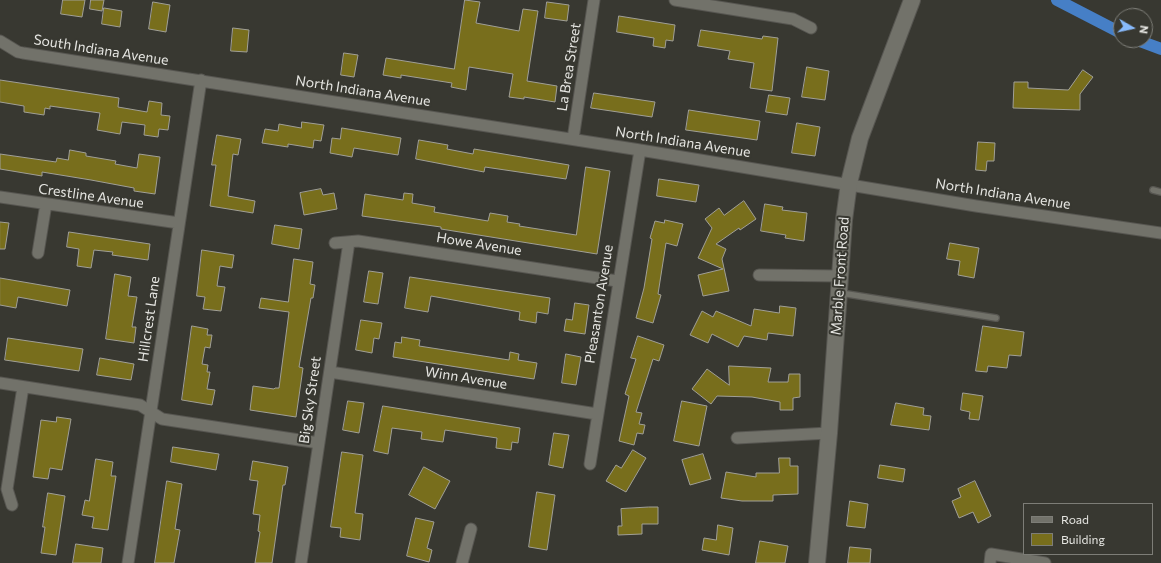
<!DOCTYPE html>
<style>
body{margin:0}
#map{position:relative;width:1161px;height:563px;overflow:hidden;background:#383831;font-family:Commissioner,sans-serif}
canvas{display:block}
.legend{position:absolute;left:1023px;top:503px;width:130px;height:52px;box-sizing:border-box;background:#383831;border:1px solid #7d7d77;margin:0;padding:5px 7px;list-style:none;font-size:12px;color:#e5e5e1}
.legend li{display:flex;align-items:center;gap:8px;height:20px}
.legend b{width:20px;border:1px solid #7d7d77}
.north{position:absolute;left:1113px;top:8px;width:40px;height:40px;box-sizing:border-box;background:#383831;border:1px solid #7d7d77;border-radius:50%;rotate:99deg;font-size:11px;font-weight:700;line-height:16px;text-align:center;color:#e5e5e1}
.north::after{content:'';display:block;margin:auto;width:14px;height:18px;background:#88bafc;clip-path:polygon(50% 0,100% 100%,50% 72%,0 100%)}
</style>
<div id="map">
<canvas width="1161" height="563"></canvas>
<ul class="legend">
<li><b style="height:5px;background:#72726a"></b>Road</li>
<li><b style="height:11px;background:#786e1c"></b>Building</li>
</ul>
<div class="north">N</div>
</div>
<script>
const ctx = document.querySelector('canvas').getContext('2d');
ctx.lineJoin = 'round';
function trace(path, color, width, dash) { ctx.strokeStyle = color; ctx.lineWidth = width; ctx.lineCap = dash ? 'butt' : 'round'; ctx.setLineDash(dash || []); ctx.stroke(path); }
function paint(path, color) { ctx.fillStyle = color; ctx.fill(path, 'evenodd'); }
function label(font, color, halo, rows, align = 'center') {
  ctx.font = font + ' Commissioner,sans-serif'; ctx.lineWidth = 4; ctx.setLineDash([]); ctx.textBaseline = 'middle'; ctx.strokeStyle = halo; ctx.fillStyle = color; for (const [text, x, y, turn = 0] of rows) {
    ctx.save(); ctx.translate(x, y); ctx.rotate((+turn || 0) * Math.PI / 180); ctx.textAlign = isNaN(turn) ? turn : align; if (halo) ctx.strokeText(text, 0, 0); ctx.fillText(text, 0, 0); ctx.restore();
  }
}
trace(new Path2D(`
 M1057,0l64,33
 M1137,40l24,9`), '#467fc6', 12);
const building = new Path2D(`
 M63,0h22l-3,17 -21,-3z
 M91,0h13l-2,11 -12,-2z
 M465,0l15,2 -4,21 43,8 4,-22 15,2 -11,70 30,5 -2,16 -31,-5v2l-15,-2 4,-23 -44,-7 -3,23 -15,-3 1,-4 -51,-8v3l-18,-3 3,-17 68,11z
 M153,2l17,3 -4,27 -17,-3z
 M547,2l22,3 -2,16 -22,-3z
 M104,8l18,3 -2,16 -18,-3z
 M619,16l56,9 -2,16 -7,-1 -1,8 -12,-2 1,-8 -37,-6z
 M233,28l16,2 -2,22 -16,-1z
 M701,30l61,9 1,-3 15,2 -6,53 -22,-3 4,-25 -26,-4 2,-8 -32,-5z
 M344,53l14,2 -4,22 -13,-2z
 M807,67l22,4 -4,29 -23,-3z
 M1083,70l10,7 -13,17v16l-67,-2 1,-26h14v6l40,2z
 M0,80l119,18 -1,9 29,5 2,-11 13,2 -1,12 9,1 -2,14 -9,-1 -1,8 -14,-2 1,-10 -23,-3 -2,12 -23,-4 3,-17 -50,-7v3l-5,-1 -1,7 -20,-3v-6l-24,-4z
 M594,93l61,9 -3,15 -61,-9z
 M769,95l21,3 -3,17 -21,-3z
 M689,110l71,11 -3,19 -71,-10z
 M302,122l22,3 -3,16 -7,-1 -1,8 -25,-4v3l-26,-4 3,-14 13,2 1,-7 22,4z
 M797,123l23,4 -5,29 -23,-3z
 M342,128l59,10 -3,17 -44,-7 -2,9 -22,-4 2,-15 8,1z
 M217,135l24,4 -3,16 -5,-1 -5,42 27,5 -2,12 -43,-7 6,-41h-4z
 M419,140l29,5 -1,4 26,5 1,-5 95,16 -3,14 -81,-12 -1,5 -68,-13z
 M978,142l17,1 -1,18h-7l-1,10 -10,-1z
 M70,150l16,3v3l30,5 -1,3 22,4 2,-14 21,3 -5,37 -21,-3v-3l-43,-8 -49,-8v4l-42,-7v-15l56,8 1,-4 11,2z
 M586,167l24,4 -13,83 -156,-25v-2l-79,-11 3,-22 38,6 1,-7 9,1 -1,9 23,4 -1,5 54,9 2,-8 18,3 -1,6 13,2 -1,2 57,9z
 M659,179l40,6 -3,17 -39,-6z
 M321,189l2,6 11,-2 3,16 -33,6 -4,-22z
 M744,201l12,18 -16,11 -1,-2 -23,16 10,5 -4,10 7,32 -26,5 -5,-21 25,-6 -25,-11 14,-30 -7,-9 14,-11 5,7z
 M765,204l18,3 -1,3 25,3 -3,28 -19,-3 1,-3 -25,-4z
 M665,220l18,4 -6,22 -11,-3 -8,51 3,1 -8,28 -17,-5 8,-30 8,-49 -2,-1 5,-17 9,2z
 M0,222l9,1 -4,26h-5z
 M275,225l27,4 -3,20 -27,-5z
 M69,232l81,12 -2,16 -36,-5 1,-3 -19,-2 -3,18 -14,-2 2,-17 -12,-2z
 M950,243l29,5 -5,30 -16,-3 2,-14 -13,-2z
 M202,250l32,5 -2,13 -12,-2 -3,20 8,1 -4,24 -18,-2 2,-12 -8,-1z
 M294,259l19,3 -3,22 5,1 -2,13h-2l-12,69 4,1 -7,49 -46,-7 3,-24 21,3 1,-1h4l10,-76 -30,-4 2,-10 27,4z
 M369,271l14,2 -5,31 -14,-2z
 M115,274l16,3 -3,19 9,1 -5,30h4l-2,16 -28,-4z
 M410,277l140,21 -2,16 -11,-2 -1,11 -17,-3 1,-8 -89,-16 -3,16 -23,-4z
 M0,278l70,12 -3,16 -49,-9 -2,11 -16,-3z
 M575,303l14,2 -4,29 -21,-3 2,-12 6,1z
 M780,306l16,2 -3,28 -25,-3 -1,7 -23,-4 -6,11 -26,-13 -4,9 -18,-8 12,-24 11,6 3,-6 35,15 3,-17 25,4z
 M361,320l21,3 -3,16 -5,-1 -2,15 -16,-3z
 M192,326l16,3 -1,6h5l-2,13 -5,-1 -3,17 6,1 -1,7h3l-3,17 8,1 -3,15 -30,-5z
 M983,326l41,6 -3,24 -12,-1 -2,13 -19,-2 -1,6 -11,-1z
 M638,336l26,9 -5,16 -6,-2 -17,53 6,1 -3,11 6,1 -2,9 -6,-1 -3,12 -15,-4 10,-45 -4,-2 11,-35 -5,-1z
 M402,337l18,3 -1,6 90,14 1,-8 9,2 -1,6 19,3 -3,16 -141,-22 2,-15 6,1z
 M8,338l75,11 -4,22 -74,-11z
 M566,354l15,3 -5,28 -14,-2z
 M100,358l34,6 -3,16 -34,-5z
 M729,366l42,2 -3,14h20l1,-8h11v23l-7,1v12h-13v-8l-28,-5 -35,-1 -6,8 -19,-15 15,-20 22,16z
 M963,393l20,3 -4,24 -10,-1 1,-7 -9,-2z
 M348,401l16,2 -5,30 -16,-3z
 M682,401l25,5 -8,40 -25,-5z
 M896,403l28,5 -1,7 8,1 -2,14 -38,-5z
 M383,406l137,22 -2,15 -6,-1 -1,8 -15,-2 1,-10 -52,-8 -2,12 -22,-3 1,-7 -30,-4 -4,26 -14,-3z
 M57,417l14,2 -9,51 -12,-2 -2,11 -15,-2 8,-57 15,2z
 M554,433l15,2 -6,33 -14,-3z
 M173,447l46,7 -3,16 -45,-8z
 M633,450l13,8 -20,34 -20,-11 10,-16 5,3z
 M342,452l21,3 -8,58 8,1 -3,26 -20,-3 1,-9 -10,-1z
 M703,454l8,25 -21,6 -8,-25z
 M779,458h11v8h8v28l-25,1v6h-31l-21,-3 5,-26 30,5v-4h23z
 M96,459l17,3 -2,14h5l-8,54 -16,-2 2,-11 -12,-2 3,-15 4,1z
 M253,461l35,6 -3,18h-2l-11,78h-17l5,-31 -2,-1 2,-16 -7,-1 5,-33 -8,-1z
 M880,465l25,4 -2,13 -25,-4z
 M424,467l26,14 -15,28 -26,-14z
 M167,481l15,3 -7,45 5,1 -6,33h-19z
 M975,481l16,35 -13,7 -5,-11 -14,6 -7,-17 9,-4 -3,-8z
 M537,492l18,3 -8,55 -18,-3z
 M48,493l17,3 -9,59 -15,-2 4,-26h-2z
 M850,501l18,3 -3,24 -18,-2z
 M649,507h9v17h-16v10l-24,1v-9h4l-1,-17z
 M416,518l18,4 -7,26 5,2 -3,12 -22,-6z
 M718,525l15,3 -4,27 -27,-5 2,-12 12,2z
 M760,541l28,5 -3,17h-29z
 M76,544l27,4 -2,15h-28z
 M850,547l21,2 -1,14h-22z`);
paint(building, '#786e1c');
trace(building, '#a09f97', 1);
const lane = new Path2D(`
 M1153,190l8,2
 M841,293l155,25`);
const street = new Path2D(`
 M675,0l118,19 18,9
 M0,41l18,11 5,1 617,97 336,56 185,27
 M573,139l21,-139
 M0,197l179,26
 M335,243l23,-2 259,40
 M38,253l8,-49
 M759,275l81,1
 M330,372l267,42
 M0,383l140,22 22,14 157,24
 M737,438l92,-5
 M590,464l50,-314
 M12,505l-5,-16 16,-102
 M128,563l73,-483
 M301,563l48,-321
 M462,563l9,-34
 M990,563l1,-9 54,9`);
const secondary = new Path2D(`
 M817,563l12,-130 15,-213 5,-37 11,-45 52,-138`);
trace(lane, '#575651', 8);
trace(street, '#575651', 13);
trace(secondary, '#575651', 18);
trace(lane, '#72726a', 5.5);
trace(street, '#72726a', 11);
trace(secondary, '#72726a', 16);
label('14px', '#e5e5e1', '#383831', [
 ["South Indiana Avenue",101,50,9],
 ["La Brea Street",569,67,-81],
 ["North Indiana Avenue",363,91,9],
 ["North Indiana Avenue",683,142,9],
 ["North Indiana Avenue",1003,194,9],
 ["Crestline Avenue",91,196,8],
 ["Howe Avenue",479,244,9],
 ["Marble Front Road",840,276,-86],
 ["Pleasanton Avenue",599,304,-81],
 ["Hillcrest Lane",149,319,-82],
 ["Winn Avenue",466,378,9],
 ["Big Sky Street",310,400,-82]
]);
</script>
